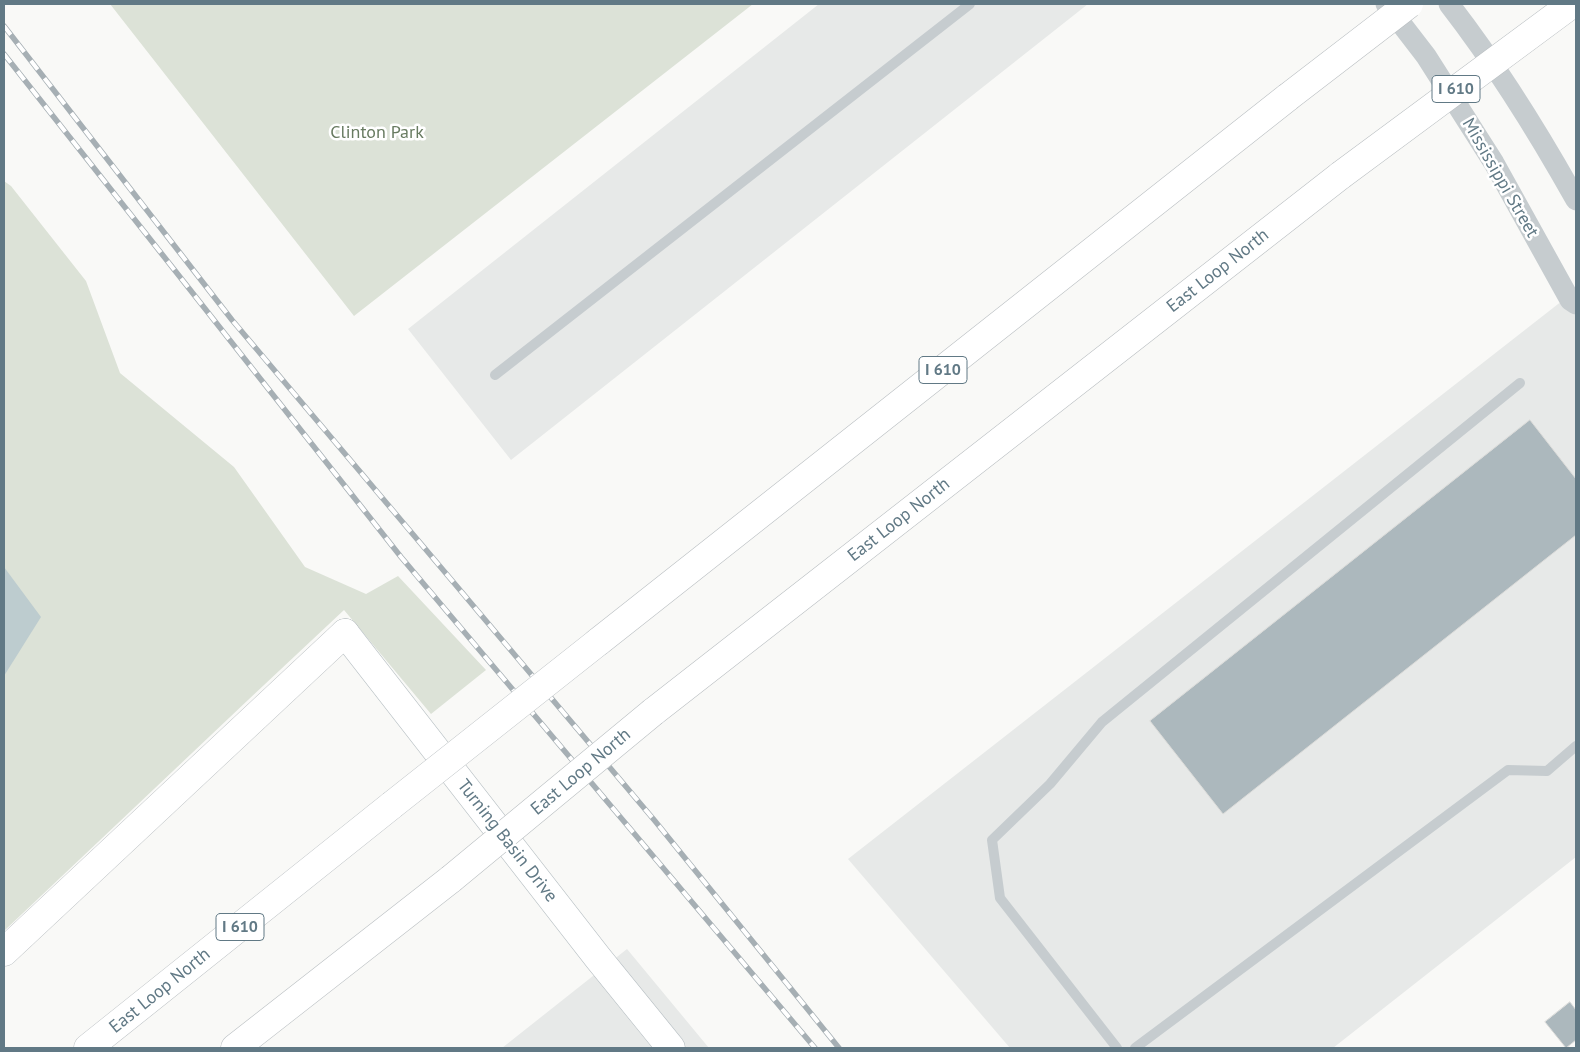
<!DOCTYPE html>
<style>
body{margin:0}
#map{position:relative;width:1580px;height:1052px;overflow:hidden;background:#f9f9f7;font-family:"PT Sans",sans-serif}
canvas{display:block}
.frame{position:absolute;inset:0;border:5px solid #617985;pointer-events:none}
</style>
<div id="map">
<canvas width="1580" height="1052"></canvas>
<div class="frame"></div>
</div>
<script>
const ctx = document.querySelector('canvas').getContext('2d');
ctx.lineJoin = 'round';
function paint(path, color) { ctx.fillStyle = color; ctx.fill(path, 'evenodd'); }
function trace(path, color, width, dash) { ctx.strokeStyle = color; ctx.lineWidth = width; ctx.lineCap = dash ? 'butt' : 'round'; ctx.setLineDash(dash || []); ctx.stroke(path); }
function label(font, color, halo, rows, align = 'center') {
  ctx.font = font + ' "PT Sans",sans-serif'; ctx.lineWidth = 5; ctx.setLineDash([]); ctx.textBaseline = 'middle'; ctx.strokeStyle = halo; ctx.fillStyle = color; for (const [text, x, y, turn = 0] of rows) {
    ctx.save(); ctx.translate(x, y); ctx.rotate((+turn || 0) * Math.PI / 180); ctx.textAlign = isNaN(turn) ? turn : align; if (halo) ctx.strokeText(text, 0, 0); ctx.fillText(text, 0, 0); ctx.restore();
  }
}
paint(new Path2D(`
 M819,4h269l-577,456 -103,-131z
 M1576,290v567l-243,191h-323l-162,-189z
 M627,949l82,99h-207z`), '#e7e9e8');
paint(new Path2D(`
 M110,4h643l-399,312z
 M4,181l7,5 75,95 34,92 114,94 71,100 61,27 32,-18 88,94 -55,44 -87,-104 -96,90 -244,231z`), '#dce2d7');
paint(new Path2D(`
 M4,567l37,50 -37,59z`), '#bdcccf');
const building = new Path2D(`
 M1530,420l46,59v56l-353,279 -73,-93z
 M1570,1002l6,8v30l-10,8 -21,-26z`);
paint(building, '#acb8bd');
trace(building, '#dbdbd9', 1);
const secondary = new Path2D(`
 M345,633l253,325 73,90`);
const highway = new Path2D(`
 M598,642l690,-545
 M653,712l688,-537
 M4,952l341,-319
 M88,1048l304,-243
 M235,1048l216,-169`);
trace(secondary, '#b8c0c4', 29);
trace(highway, '#b9bec1', 29);
trace(new Path2D(`
 M495,375l475,-371
 M1117,1048l-117,-150 -8,-58 58,-56 52,-62 418,-339
 M1135,1048l373,-278 39,1 29,-25`), '#c6cccf', 10);
trace(new Path2D(`
 M1386,4l40,52 68,107 76,137 6,4
 M1449,4c48,62 89,128 127,196`), '#c6cccf', 21);
trace(secondary, '#fff', 28);
trace(highway, '#fff', 28);
const rail = new Path2D(`
 M4,26l228,294 423,501 184,227
 M4,54l397,503 414,491`);
trace(rail, '#a6afb4', 5.5);
trace(rail, '#fff', 4, [11]);
const highwayBridge = new Path2D(`
 M1288,97l121,-93
 M1341,175l231,-171
 M392,805l206,-163
 M451,879l202,-167`);
trace(highwayBridge, '#b9bec1', 29, []);
trace(highwayBridge, '#fff', 28);
for (const [x, y, w] of [
 [1456,89,48],
 [943,370,48],
 [240,927,48]
]) { const box = new Path2D(); box.roundRect(x - w / 2, y - 13.5, w, 27, 4); ctx.fillStyle = '#fff'; ctx.fill(box); trace(box, '#617985', 1); }
label('bold 16px', '#617985', null, [
 ["I 610",1456,89],
 ["I 610",943,370],
 ["I 610",240,927]
]);
label('18px', '#687b61', '#fff', [
 ["Clinton Park",377,133]
]);
label('18px', '#617985', '#fff', [
 ["Mississippi Street",1500,178,60],
 ["East Loop North",1218,271,-38],
 ["East Loop North",899,520,-38],
 ["East Loop North",581,772,-40],
 ["Turning Basin Drive",507,841,52],
 ["East Loop North",160,991,-39]
]);
</script>
